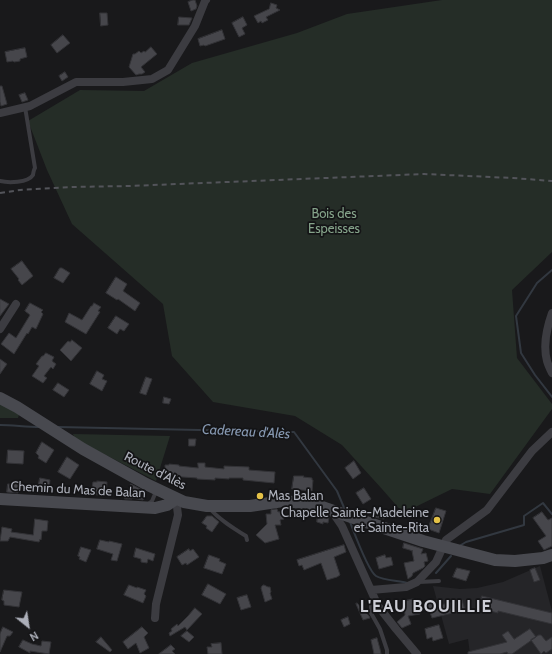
<!DOCTYPE html>
<meta charset="utf-8">
<style>
body{margin:0}
#map{position:relative;width:552px;height:654px;overflow:hidden;background:#19191b;font-family:Cabin,sans-serif}
canvas{display:block}
.north{position:absolute;left:8px;top:606px;width:40px;height:40px;-webkit-text-stroke:3px #141416;paint-order:stroke;rotate:150deg;font-size:11px;font-weight:700;line-height:16px;text-align:center;color:#acafb9}
.north::after{content:'';display:block;margin:auto;width:14px;height:18px;background:#acafb9;clip-path:polygon(50% 0,100% 100%,50% 72%,0 100%)}
</style>
<div id="map">
<canvas width="552" height="654"></canvas>
<div class="north">N</div>
</div>
<script>
const ctx = document.querySelector('canvas').getContext('2d');
ctx.lineJoin = 'round';
function paint(path, color) { ctx.fillStyle = color; ctx.fill(path, 'evenodd'); }
function trace(path, color, width, dash) { ctx.strokeStyle = color; ctx.lineWidth = width; ctx.lineCap = dash ? 'butt' : 'round'; ctx.setLineDash(dash || []); ctx.stroke(path); }
function label(font, color, halo, rows, align = 'center') {
  ctx.font = font + ' Cabin,sans-serif'; ctx.lineWidth = 3.5; ctx.setLineDash([]); ctx.textBaseline = 'middle'; ctx.strokeStyle = halo; ctx.fillStyle = color; for (const [text, x, y, turn = 0] of rows) {
    ctx.save(); ctx.translate(x, y); ctx.rotate((+turn || 0) * Math.PI / 180); ctx.textAlign = isNaN(turn) ? turn : align; if (halo) ctx.strokeText(text, 0, 0); ctx.fillText(text, 0, 0); ctx.restore();
  }
}
paint(new Path2D(`
 M540,566l12,45v43h-82l-2,-15 -19,5 -16,-58 27,3 17,-1 26,-6z`), '#252528');
paint(new Path2D(`
 M442,0h110v252l-40,38 5,68 35,46v5l-62,85 -38,-5 -49,24 -21,-24 -40,-44 -47,-29 -82,-14 -41,-46 -9,-52 -91,-80 -25,-54 -19,-49 52,-31 64,1 48,-28 105,-30 50,-19z
 M0,402l19,13 -1,3h-18z
 M73,434l97,2 -14,45 -81,-42z`), '#252d27');
trace(new Path2D(`
 M552,270l-15,13 -21,33 5,37 14,22 17,22
 M0,425c13,0 26,2 40,2
 M58,427l236,5 43,59 8,19
 M350,522c4,10 18,49 26,54 6,4 24,5 31,7
 M461,545l5,-3 58,-17v-9l19,-13 9,11
 M436,573l15,-17`), '#323840', 2);
const building = new Path2D(`
 M193,0h2l2,6 -1,3 -5,2 -3,-9z
 M271,3l6,2 -1,3 4,2 -14,7 2,3 -6,3 -1,-2 -3,2 -4,-7 15,-7z
 M100,13h7l1,12 -7,1z
 M179,17l13,1 -3,7h-11z
 M243,17l4,8 -5,3 3,6 -6,3 -7,-14z
 M222,30l3,9 -20,7 -1,-1 -4,1 -2,-7z
 M63,35l7,8 -13,10 -6,-8z
 M151,47l6,7 -16,13 4,5 -3,2h-3l-3,1 -7,-8 4,-13h2l4,-3 2,2 3,-2 1,1z
 M25,48l2,9 -7,2v2l-6,1 -1,-1 -6,1 -2,-10z
 M65,72l3,5 -6,4 -3,-5z
 M0,86h2l5,18 -6,2 -1,-4z
 M25,93l3,7 -6,2 -3,-7z
 M22,261l11,15 -11,9 -4,-5 1,-1 -8,-10z
 M60,268h2l8,5 -7,10 -9,-5z
 M116,277l11,7 -4,7 17,12 -5,8 -17,-12 -1,1 -11,-7z
 M0,299l9,5 -9,12z
 M30,303l13,7 -2,2 2,2 -7,15 -4,-2 -4,7 -1,-1 -13,21 -13,-10 8,-11 7,5 14,-23 -5,-4z
 M94,303l7,4 -3,4 2,1 -14,22 -21,-12 4,-9 13,7 9,-14h1z
 M116,316l13,8 -5,7 -4,-2 -3,5 -9,-6z
 M72,340l10,8 -11,13 -11,-11 8,-9 2,1z
 M46,353l8,4 -2,4 4,3 -3,5 -2,-2 -7,9 3,2 -4,5 -11,-7 7,-10 -3,-2 6,-8h1z
 M0,359l7,5 -7,10z
 M97,371l7,4 -2,4 5,2 -5,10 -12,-7z
 M146,377l6,2 -6,16 -6,-2z
 M58,383l11,7 -5,7 -11,-7z
 M164,397l7,2 -2,5 -6,-1z
 M189,439h7l-1,7h-6z
 M42,442l12,8 -8,13 -8,-5 1,-2 -3,-3z
 M8,450l16,1 -1,13 -16,-1z
 M67,457l12,8 -9,14 -12,-7z
 M354,461l7,12 -8,6 -8,-11z
 M198,463h7v4l19,2v-3l25,1v3l26,2 -1,11 -31,-3v-2h-14v1l-14,-1v2l-18,-1v-1l-29,-2v-3l-3,-1v-7h4v-1l10,1v1l19,2z
 M294,476h10l-1,1 9,1v2h1l-1,11 -20,-2z
 M40,478l10,2 -1,10 -11,-2z
 M97,481l10,1 -1,14 -15,-2 2,-12h4z
 M8,484h11l-1,9 -11,-1z
 M131,484l15,8 -3,8 -11,-2v1h-7z
 M364,488l7,11 -8,5 -7,-11z
 M436,508l10,3 -7,22 -11,-4z
 M277,509l1,3 4,-1 2,8 -4,1 1,5h-6l4,14 -14,4 -9,-8 11,-11 -1,-10h5v-4z
 M377,509l7,4 2,2 -2,4 -10,-2z
 M542,512l6,8 4,-2v28l-8,4 -6,-9 8,-5 -13,-18z
 M318,514l11,3 -1,6 -5,-1v2l-6,-2z
 M207,516h5l7,6 -7,10 -6,-4 1,-2 -5,-3z
 M35,519l13,2 -1,10h-5l-1,9 -1,-1 -1,3 -29,-5 -2,4h-8l2,-14 10,2 -1,3 22,3z
 M100,540l9,2v-1l13,3 -5,17 -6,-1 2,-6 -16,-5z
 M404,543l19,6 -2,5 5,-1 2,8 -4,1 1,4 -2,2 -10,5 -1,3 -4,3 -4,-16 10,-2 -2,-10h1l-10,-3z
 M344,545l2,7 -12,5 6,18 -3,2 -10,3 -6,-17 -17,7 -2,-5 -3,1 -2,-6z
 M81,547l10,3 -5,12 -7,-3 1,-2 -2,-1z
 M136,548l19,6 -2,7 -5,-2 -1,4 -6,-1v-3l-7,-2z
 M189,549l1,2 3,-2 6,8 -12,8 -1,-2 -4,2 -5,-8z
 M209,555l11,4 -1,2 7,3 -4,10 -18,-6z
 M385,555l1,3 5,-1 2,8 -14,4 -3,-11z
 M457,568l13,3 -4,10 -13,-4z
 M535,568l5,12 -6,2 -4,-12z
 M208,584l18,10 -6,10 -18,-9z
 M129,585l8,3v-1l9,3 -2,4 2,2 -3,7 -19,-8z
 M264,585l4,2h2l1,5 -1,1 2,6 -7,3 -4,-14 1,-2z
 M4,590l18,2 -3,15 -15,-2v-4l-2,-1z
 M247,595l4,12 -10,3 -4,-12z
 M482,596l70,17v11l-54,-13v2l-19,-5z
 M414,599v1l3,-1 3,15 -12,2 3,8 -9,4 -5,-6 8,-7 -1,-10h1v-4z
 M462,600l3,10 -33,8 -5,-14 10,-3 2,4z
 M357,603l12,13 1,2 -7,2 -7,-16z
 M195,608l7,6 -15,16 -2,-3 -15,9 -1,-3 3,-2 -1,-2 6,-5 1,2 10,-10z
 M348,617l2,7 -6,3 -3,-7z
 M439,625l4,13 -10,3 -1,-4 -5,2 -2,-10z
 M3,627l10,5 -3,4h-3l-7,16v-18z
 M142,627l6,6 -4,4 5,11 -9,5 -4,-10 -8,6 -5,-7z
 M530,629l6,8 -24,17h-4l-1,-2 -7,2h-32v-2l39,-10 -5,-7 6,-4 6,8z
 M187,631l7,6 -5,5 -8,-6z
 M539,635h2l5,6 6,-4v12l-6,4 -2,-2 -3,3 -10,-14z
 M101,637l11,13 -2,2 -14,-10z
 M377,638l3,11 1,5h-7l-3,-14z
 M23,640l9,4 9,2 1,-5 9,1 -2,12 -19,-3v2l-11,-6z
 M221,643l1,11h-14l-1,-7h5l-1,-3z
 M171,645l4,4 -3,2 3,3h-16z`);
paint(building, '#46464b');
trace(building, '#333337', 1);
trace(new Path2D(`
 M0,181c8,2 28,2 33,-6 0,-1 1,-6 2,-7l-9,-55 -1,-6
 M147,505l5,-4 3,-7 -2,-3
 M210,509c10,11 23,19 36,27l1,4
 M419,582l20,-1
 M374,598l-3,5v10l9,16 7,21v4`), '#3c3c41', 4);
trace(new Path2D(`
 M0,113l30,-7 46,-24h47l29,-3 16,-9 27,-44 10,-25 1,-1
 M552,313c-5,14 -9,33 -5,48 1,4 3,8 5,12
 M0,329l16,-25
 M331,510l11,16 36,80 18,23 21,25
 M371,590l35,-3 11,-5 19,-20 10,-22 41,-30 45,-59 20,-19
 M155,618l1,-14 22,-89 -2,-16`), '#3c3c41', 8);
trace(new Path2D(`
 M0,398l17,9 66,42 63,35 38,18 23,4h43l33,-5 19,2 17,3 38,13 66,22 72,19 20,1 28,-3 9,-3
 M0,499l155,9 12,-3 9,-6`), '#48494f', 12);
trace(new Path2D(`
 M0,193l20,-3 52,-3 57,-1 295,-12 89,4 39,3`), '#53545a', 2, [5, 4]);
for (const [x, y, r, color] of [
 [260,496,4,"#e5c247"],
 [437,520,4,"#e5c247"]
]) { const dot = new Path2D(); dot.arc(x, y, r, 0, 2 * Math.PI); ctx.fillStyle = color; ctx.fill(dot); trace(dot, '#141416', 1.5); }
label('13px', '#85a38a', '#141416', [
 ["Bois des",334,214],
 ["Espeisses",334,229]
]);
label('13px', '#acafb9', '#141416', [
 ["Route d'Alès",155,471,27],
 ["Chemin du Mas de Balan",78,490,3]
]);
label('13px', '#acafb9', '#141416', [
 ["Mas Balan",268,496],
 ["Chapelle Sainte-Madeleine",429,513,"right"],
 ["et Sainte-Rita",429,528,"right"]
], 'left');
label('italic 14px', '#8698b1', '#141416', [
 ["Cadereau d'Alès",246,432,3]
]);
ctx.letterSpacing = '1px';
label('bold 17px', '#cdced6', '#141416', [
 ["L'EAU BOUILLIE",426,607]
]);
ctx.letterSpacing = '0px';
</script>
